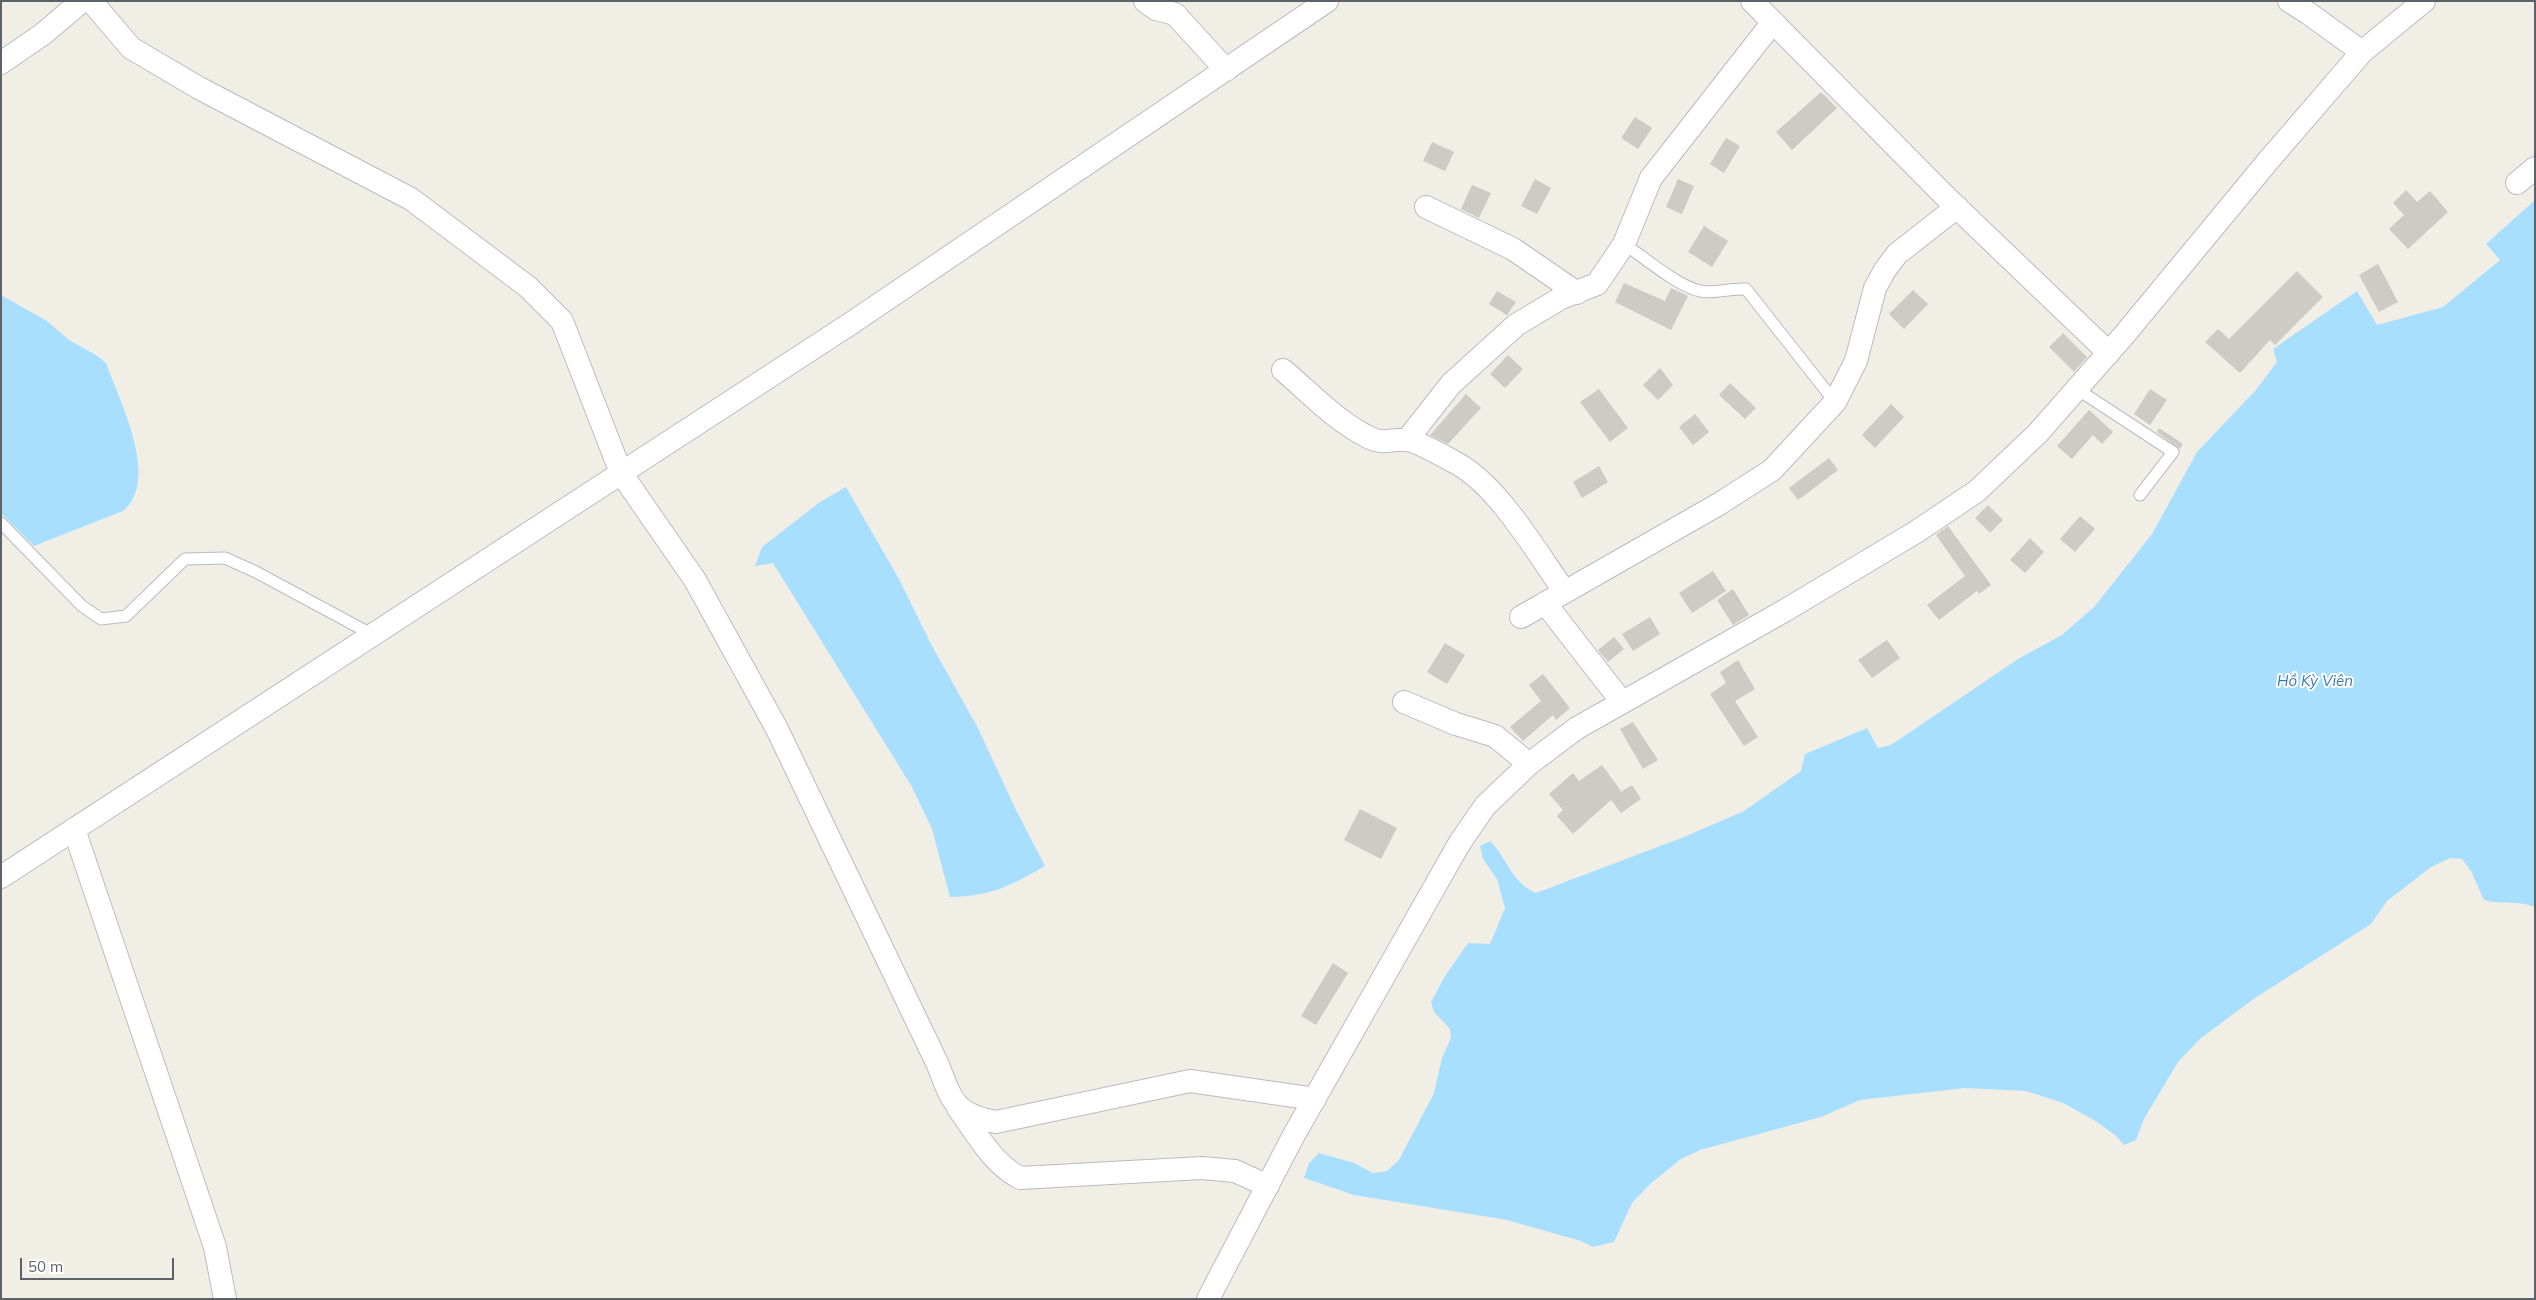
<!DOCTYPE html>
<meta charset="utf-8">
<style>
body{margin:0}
#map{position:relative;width:2536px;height:1300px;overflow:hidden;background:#f1eee6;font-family:Mulish,sans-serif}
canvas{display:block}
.frame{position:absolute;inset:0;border:2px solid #5d6268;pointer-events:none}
.scale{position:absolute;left:20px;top:1258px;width:154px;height:22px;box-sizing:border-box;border:2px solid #5d6268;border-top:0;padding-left:6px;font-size:15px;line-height:18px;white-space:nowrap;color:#5d6268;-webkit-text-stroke:4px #fff;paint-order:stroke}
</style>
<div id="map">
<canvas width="2536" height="1300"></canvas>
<div class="frame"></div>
<div class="scale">50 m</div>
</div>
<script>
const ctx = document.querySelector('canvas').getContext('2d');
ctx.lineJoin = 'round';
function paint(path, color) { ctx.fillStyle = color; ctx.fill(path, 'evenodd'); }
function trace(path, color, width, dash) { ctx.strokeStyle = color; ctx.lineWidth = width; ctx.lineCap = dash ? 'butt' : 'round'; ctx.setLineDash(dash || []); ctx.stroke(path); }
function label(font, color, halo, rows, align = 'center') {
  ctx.font = font + ' Mulish,sans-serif'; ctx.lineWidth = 4; ctx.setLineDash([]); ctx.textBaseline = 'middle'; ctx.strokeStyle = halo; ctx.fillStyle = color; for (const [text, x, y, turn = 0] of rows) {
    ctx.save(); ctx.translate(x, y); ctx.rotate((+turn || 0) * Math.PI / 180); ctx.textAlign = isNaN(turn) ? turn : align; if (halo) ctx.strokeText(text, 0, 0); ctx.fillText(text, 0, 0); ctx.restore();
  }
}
paint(new Path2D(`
 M2535,200v707c-16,-7 -34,-2 -51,-7l-13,-29 -9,-12 -12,-1 -19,9 -44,34 -16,23 -116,74 -54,40 -23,24 -34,57 -8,21 -12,5 -9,-10 -21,-15 -31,-17 -37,-12 -61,-3 -105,12 -39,17 -121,33 -19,9 -31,25 -18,19 -18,39 -21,5 -12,-6 -74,-21 -153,-25 -50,-17 5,-15 10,-10 35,10 19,10 14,-2 12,-11 35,-67 8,-35 9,-20 -1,-9 -16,-17 -3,-10 14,-26 23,-33 22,1 15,-36 -8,-29 -14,-20 -3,-13 10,-5c17,17 22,42 46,52l148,-56 60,-26 57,-40 4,-17 62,-26 11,20 13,-3 127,-86 44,-24 32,-28 58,-73 45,-82 58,-61 22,-29 -4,-13 84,-58 20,34 66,-18 57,-47 -14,-16z
 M1,295l46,26 22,19 27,15 10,8c13,37 55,117 17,148l-89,35 -33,-33z
 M846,487l53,92 33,67 46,82 37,80 30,58c-35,20 -53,30 -95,31l-18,-68 -20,-42 -139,-224 -18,3 7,-19 58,-45z`), '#a8dfff');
paint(new Path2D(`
 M1821,92l16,16 -45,42 -16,-18z
 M1635,117l17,11 -14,21 -17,-11z
 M1726,138l14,8 -16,27 -14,-9z
 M1432,142l22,10 -9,19 -22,-10z
 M1535,179l16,9 -14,26 -16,-8z
 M1678,179l16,7 -12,28 -16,-7z
 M1472,185l19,8 -12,25 -18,-9z
 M2406,190l11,12 13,-11 18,21 -40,37 -19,-20 15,-14 -11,-12z
 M1704,226l24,15 -16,26 -24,-15z
 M2378,264l20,38 -19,10 -20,-37z
 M2297,271l26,26 -48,48 -5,-5 -30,33 -35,-31 13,-13 11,10z
 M1624,283l41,18 6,-13 17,8 -17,34 -56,-28z
 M1913,290l15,14 -24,25 -15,-15z
 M1497,291l19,11 -9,13 -18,-11z
 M2063,333l24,24 -13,15 -25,-25z
 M1508,355l15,14 -18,19 -15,-14z
 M1660,368l13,17 -15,15 -15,-15z
 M1730,383l26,25 -11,11 -26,-24z
 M1599,389l29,39 -18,14 -30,-40z
 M2150,389l17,11 -17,25 -16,-11z
 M1466,394l15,14 -33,36 -18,-9z
 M1891,404l13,13 -29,31 -13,-13z
 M2089,410l24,22 -11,12 -9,-9 -21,24 -15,-13z
 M1695,414l14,18 -16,13 -14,-18z
 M2159,428l24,16 -3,5 -23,-17z
 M1829,458l9,12 -40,30 -9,-12z
 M1599,466l9,16 -26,16 -9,-16z
 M1988,505l15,15 -13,13 -15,-15z
 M2080,516l15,13 -20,23 -15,-13z
 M1948,526l43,59 -12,9 -2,-3 -38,29 -12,-15 38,-29 -29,-41z
 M2030,538l14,14 -19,21 -15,-13z
 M1713,571l13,20 -34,22 -13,-20z
 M1733,589l16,26 -16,10 -16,-25z
 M1650,617l10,17 -27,17 -11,-17z
 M1614,637l10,12 -16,13 -10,-12z
 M1887,640l13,18 -28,20 -14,-18z
 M1445,643l20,12 -18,29 -20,-12z
 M1738,660l17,29 -20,12 23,36 -14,9 -34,-52 16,-11 -6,-11z
 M1543,674l27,34 -14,12 -3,-5 -30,26 -13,-14 31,-26 -12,-16z
 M1633,722l25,38 -15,9 -23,-40z
 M1602,765l19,26 -2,2 13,-8 9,14 -20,14 -10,-13 -38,34 -16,-18 6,-6 -14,-16 24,-21 6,8z
 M1360,809l37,19 -16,31 -37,-19z
 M1333,963l15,10 -32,52 -15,-9z`), '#cecac4');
const service = new Path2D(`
 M1624,244c20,13 53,42 76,47 16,3 30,-3 46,-2l89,113
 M2077,389l96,63 -33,43
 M1,523l81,83 19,13 25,-3 59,-57 40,-1 31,14 117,63`);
const minor = new Path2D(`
 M91,1l40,47 68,40 212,111 117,88 34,34 59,152 74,107 82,149 161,336c14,36 16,49 58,57l194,-41 125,18
 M1145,1l11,8 19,5 51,56
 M1752,1l196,198 161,154
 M2289,1l19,12 54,39
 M1,63l42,-29 39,-33
 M2517,183l18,-15
 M1426,207l87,42 64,44
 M1283,370c27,23 54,52 87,68 15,7 23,0 37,2 9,1 42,19 51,24 42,24 79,89 107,128
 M1407,440l44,-56 65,-59 45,-27 36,-14 27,-40 27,-66 122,-156
 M1545,603l77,99
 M1521,617l198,-113 53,-34 63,-68 21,-41 19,-73 10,-18 12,-16 60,-47
 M1404,702l52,22 39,12 34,28
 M74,829l141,418 10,52
 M1,877l849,-553 477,-323
 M958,1108c19,26 34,55 62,70l182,-10 33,3 33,15
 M1208,1299l87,-166 164,-289 26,-38 44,-42 48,-36 207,-117 132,-79 61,-41 61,-58 87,-99 143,-173 94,-109 62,-51`);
trace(service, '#b8bcc0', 13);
trace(minor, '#b8bcc0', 24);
trace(service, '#fff', 11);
trace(minor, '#fff', 22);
label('italic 15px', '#367bb3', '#fff', [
 ["Hồ Kỳ Viên",2315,681]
]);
</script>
